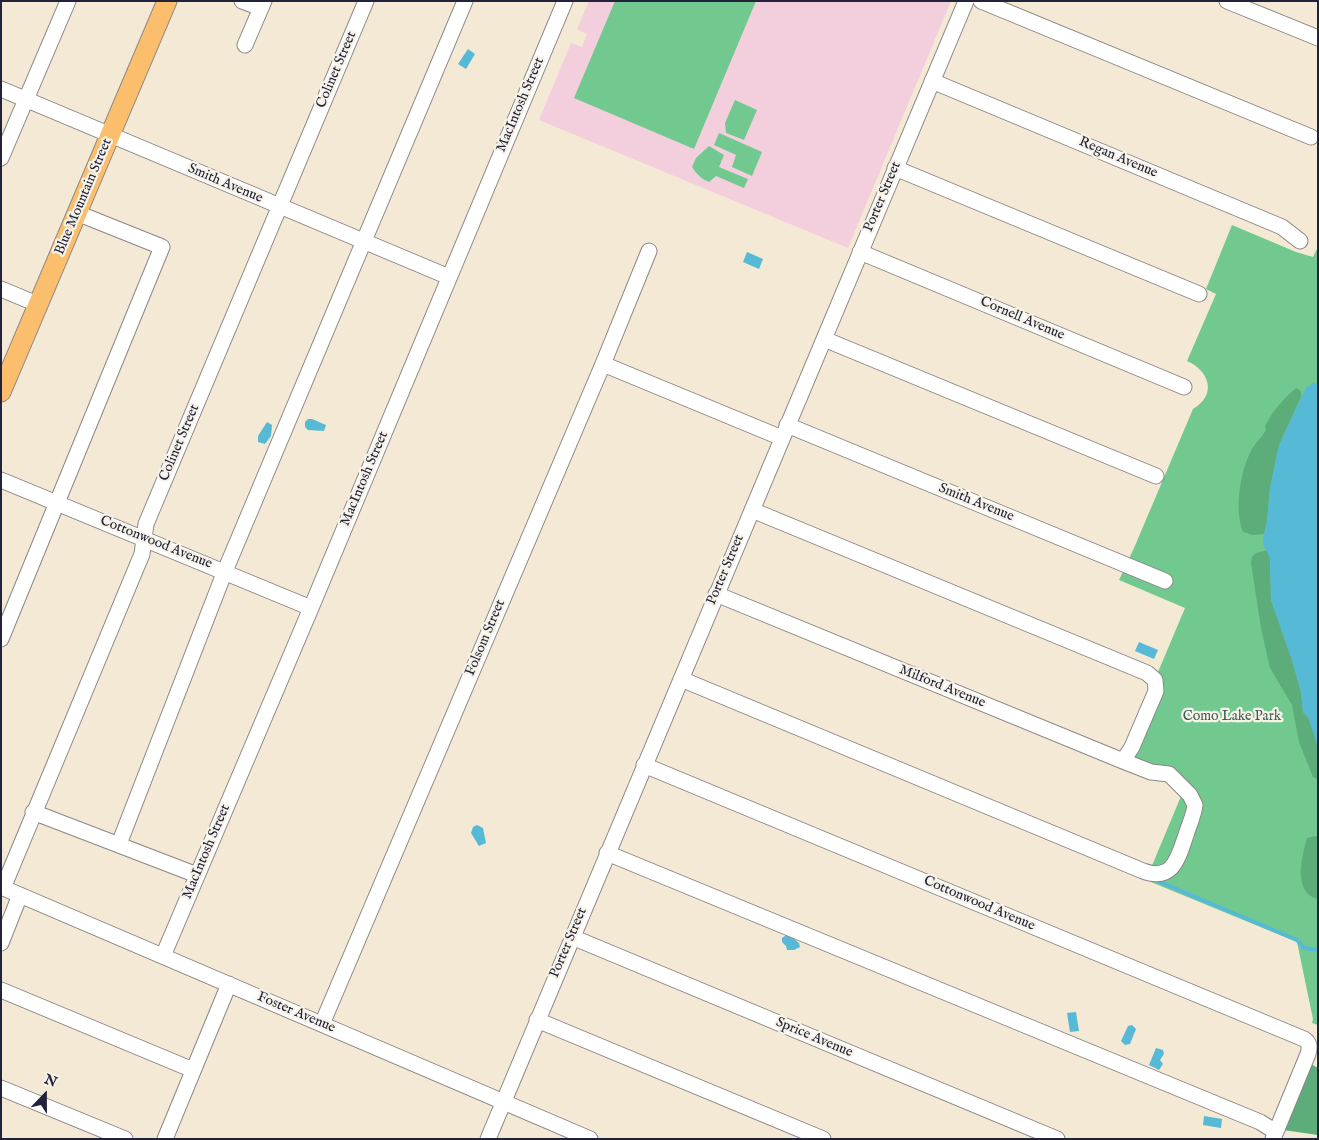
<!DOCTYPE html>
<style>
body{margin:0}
#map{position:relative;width:1319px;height:1140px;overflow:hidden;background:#f4e9d4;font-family:"IM FELL English",serif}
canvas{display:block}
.frame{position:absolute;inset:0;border:2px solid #22223b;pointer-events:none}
.north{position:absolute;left:20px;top:1070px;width:50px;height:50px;-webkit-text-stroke:4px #f7f3e8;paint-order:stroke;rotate:22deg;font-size:14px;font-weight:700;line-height:20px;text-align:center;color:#22223b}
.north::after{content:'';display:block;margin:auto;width:18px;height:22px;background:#22223b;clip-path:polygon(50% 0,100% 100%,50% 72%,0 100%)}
</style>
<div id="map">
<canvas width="1319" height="1140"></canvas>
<div class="frame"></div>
<div class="north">N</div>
</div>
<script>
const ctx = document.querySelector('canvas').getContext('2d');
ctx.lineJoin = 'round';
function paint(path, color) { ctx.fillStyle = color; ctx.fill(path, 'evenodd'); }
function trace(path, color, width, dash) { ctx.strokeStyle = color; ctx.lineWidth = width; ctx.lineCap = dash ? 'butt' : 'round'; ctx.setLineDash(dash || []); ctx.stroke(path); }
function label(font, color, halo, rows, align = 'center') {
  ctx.font = font + ' "IM FELL English",serif'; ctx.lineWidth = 4.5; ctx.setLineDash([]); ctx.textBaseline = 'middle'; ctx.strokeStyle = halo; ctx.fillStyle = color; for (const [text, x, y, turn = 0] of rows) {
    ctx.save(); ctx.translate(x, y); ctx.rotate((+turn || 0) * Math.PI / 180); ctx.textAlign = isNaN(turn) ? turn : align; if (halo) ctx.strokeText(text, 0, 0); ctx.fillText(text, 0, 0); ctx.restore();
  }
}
paint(new Path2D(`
 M589,1h362l-103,247 -309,-128 32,-77 11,4 5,-13 -10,-5z`), '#f3cfde');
paint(new Path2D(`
 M615,1h141l-62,148 -120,-51z
 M735,100l22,10 -13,30 -18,-7 -1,-10z
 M719,133l43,19 -10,24 -20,-9 4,-12 -22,-10z
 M709,146l15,9 -5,12 29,12 -4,9 -28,-12 -7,6c-8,-3 -12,-8 -17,-15l4,-9z
 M1232,225l64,27 17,5 5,-10v778l-6,-2 1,-4 -16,-77 -151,-62 38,-91 -64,-27 65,-154 -66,-28 15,-32 59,-139c24,-14 17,-38 -6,-48l29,-67 -10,-5z`), '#71c98f');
paint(new Path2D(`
 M1296,388l5,3v6l-22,48 -9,43 -3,34 -3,12 -11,1 -10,-3c-9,-23 -3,-61 9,-83 4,-7 10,-12 14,-19l-1,-4c8,-15 18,-27 31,-38z
 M1267,550l3,8 1,42 21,60 9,32 2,20 6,7 5,15 4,14v31l-5,-2 -14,-35 -7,-37 -22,-37 -9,-40 -10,-65 1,-6 4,-4z
 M1315,836l3,1v62c-26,-6 -16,-43 -11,-61z
 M1311,1064l7,4v67l-35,-5z`), '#5cad7a');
paint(new Path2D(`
 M468,49l7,5 -9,15 -8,-5z
 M747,252l16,7 -4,10 -16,-7z
 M1313,383l5,1v364l-9,-29 -6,-7 -2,-20 -9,-32 -21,-60 -1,-42 -7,-14v-7l4,-15 3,-34 9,-43 27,-57z
 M308,419h4l14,6 -2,6 -16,-1 -3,-3v-5z
 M267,422l5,3 -1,11 -6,8 -7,-2v-6z
 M1139,642l19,8 -4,9 -19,-8z
 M477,825l6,3 3,15 -7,3 -8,-13 2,-6z
 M788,934l11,9 1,4 -6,3h-7l-1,-4 -4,-4v-4z
 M1076,1012l3,19 -9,1 -3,-19z
 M1132,1025l4,4 -6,15 -5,1 -4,-4 7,-15z
 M1156,1048l7,2 1,4 -4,6 3,4 -4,6 -10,-5z
 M1204,1116l18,3 -1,9 -18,-3z`), '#56b9d5');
trace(new Path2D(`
 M1160,882l137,58 7,8 14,2`), '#56b9d5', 4);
const minor = new Path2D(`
 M242,1l19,7
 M981,1l330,136
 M1227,1l91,37
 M245,45l19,-44
 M932,81l350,146 18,14
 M1,89l448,188
 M1,158l67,-157
 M895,168l304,126
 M860,252l324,135
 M1,289l36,15
 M824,339l332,137
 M603,364l179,74
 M787,425l378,156
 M1,480l310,128
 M752,510l395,163 8,7 1,11 -24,56 -9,14
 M1,639l161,-392 -85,-34
 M681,679l462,192c30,11 35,-13 43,-36 3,-10 8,-20 9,-30l-5,-10 -21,-21 -18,-2 -28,-11 -407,-167
 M644,765l660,274c6,4 6,8 4,15l-35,85
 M33,812l164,63
 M119,844l106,-273 240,-570
 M607,853l653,269 16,10
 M1,887l589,252
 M3,888l139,-334 4,-30 220,-523
 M572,937l485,202
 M1,943l19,-48
 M163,956l148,-348 254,-607
 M1,990l192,80
 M537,1020l286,119
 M322,1024l281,-660 46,-113
 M1,1088l124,51
 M165,1139l64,-155
 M488,1139l478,-1138`);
const major = new Path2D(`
 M1,392l166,-391`);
trace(minor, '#8b8688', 17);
trace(major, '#8b8688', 21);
trace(minor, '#fff', 15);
trace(major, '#fabe6d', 19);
label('14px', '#22223b', '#f7f3e8', [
 ["Colinet Street",337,70,-67],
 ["MacIntosh Street",521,105,-67],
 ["Regan Avenue",1118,158,23],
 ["Smith Avenue",225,184,23],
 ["Blue Mountain Street",84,197,-67],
 ["Porter Street",883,197,-67],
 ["Cornell Avenue",1022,319,23],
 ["Colinet Street",180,443,-67],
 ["MacIntosh Street",365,479,-67],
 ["Smith Avenue",976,503,22],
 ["Cottonwood Avenue",156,543,22],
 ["Porter Street",726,570,-67],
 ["Folsom Street",486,638,-67],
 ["Milford Avenue",942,687,22],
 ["MacIntosh Street",207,852,-67],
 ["Cottonwood Avenue",979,904,23],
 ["Porter Street",569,943,-67],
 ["Foster Avenue",296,1013,23],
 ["Sprice Avenue",814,1038,23]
]);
label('14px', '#3e5c58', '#f7f3e8', [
 ["Como Lake Park",1232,717]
]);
</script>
